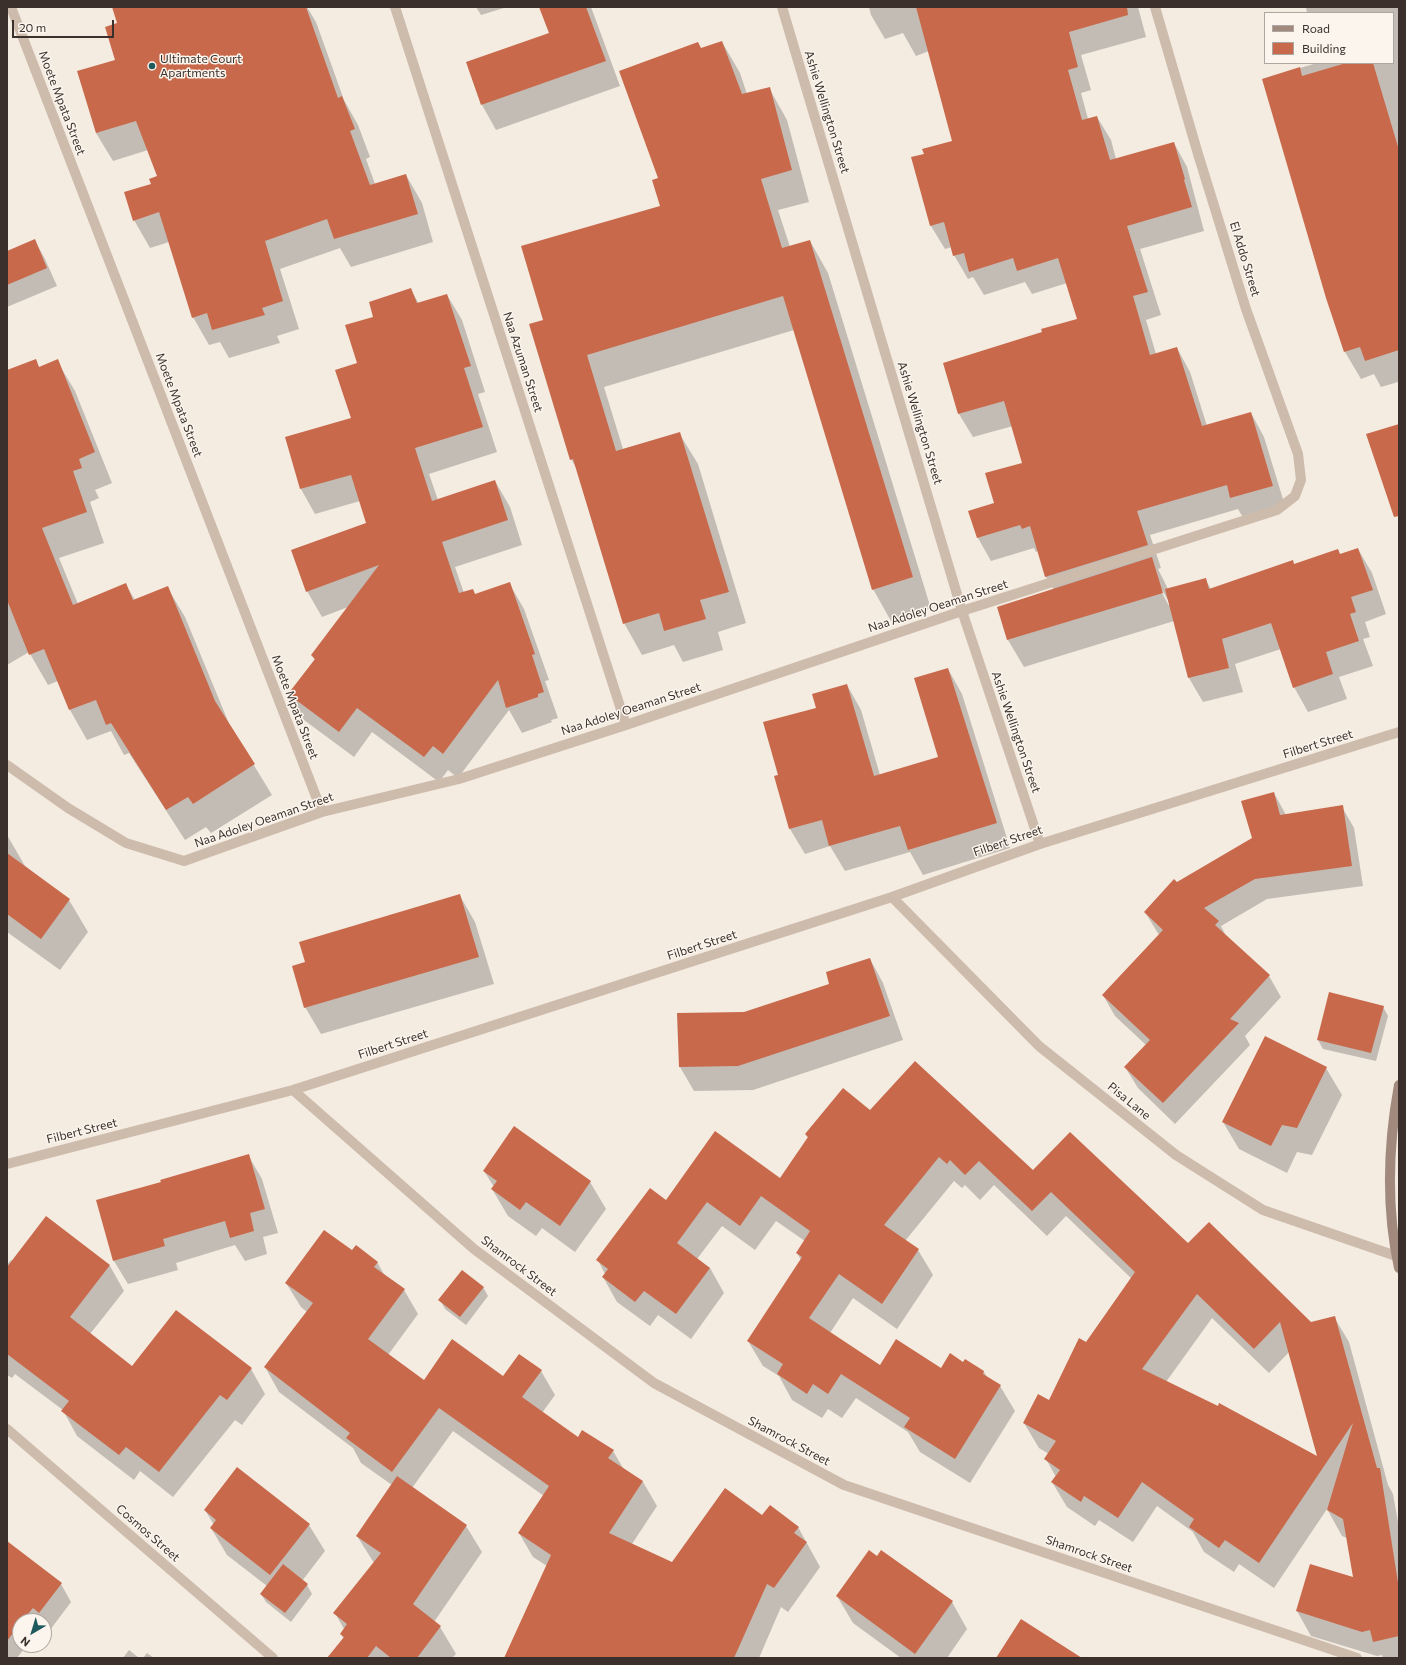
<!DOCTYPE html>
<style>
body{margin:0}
#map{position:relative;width:1406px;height:1665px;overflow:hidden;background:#f4ebe1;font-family:Commissioner,sans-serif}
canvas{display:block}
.frame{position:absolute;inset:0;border:8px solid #3b302b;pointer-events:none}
.legend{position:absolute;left:1264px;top:12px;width:130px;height:52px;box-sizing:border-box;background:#fbf5ee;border:1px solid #aea6a0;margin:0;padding:5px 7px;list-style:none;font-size:12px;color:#3b302b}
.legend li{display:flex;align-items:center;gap:8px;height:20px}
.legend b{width:20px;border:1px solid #aea6a0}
.north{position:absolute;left:12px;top:1613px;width:40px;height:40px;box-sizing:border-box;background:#fbf5ee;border:1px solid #aea6a0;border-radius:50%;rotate:218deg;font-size:11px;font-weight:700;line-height:16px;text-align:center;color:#3b302b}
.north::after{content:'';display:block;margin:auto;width:14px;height:18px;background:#1f5a5e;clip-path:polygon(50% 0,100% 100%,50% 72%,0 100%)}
.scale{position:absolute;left:12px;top:20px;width:102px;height:18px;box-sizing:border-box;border:2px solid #3b302b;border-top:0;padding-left:5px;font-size:12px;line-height:14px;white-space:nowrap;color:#3b302b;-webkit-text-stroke:3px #fbf5ee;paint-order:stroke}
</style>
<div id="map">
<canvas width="1406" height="1665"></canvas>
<div class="frame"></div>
<ul class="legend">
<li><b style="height:5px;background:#a18a7d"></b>Road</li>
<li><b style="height:11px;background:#c8694b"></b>Building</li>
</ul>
<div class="north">N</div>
<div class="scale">20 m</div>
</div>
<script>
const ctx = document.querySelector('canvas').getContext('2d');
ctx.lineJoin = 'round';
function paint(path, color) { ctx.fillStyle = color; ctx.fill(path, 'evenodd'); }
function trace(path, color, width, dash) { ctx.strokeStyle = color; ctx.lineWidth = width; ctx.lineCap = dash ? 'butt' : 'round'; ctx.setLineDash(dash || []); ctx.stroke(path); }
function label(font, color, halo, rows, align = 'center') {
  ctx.font = font + ' Commissioner,sans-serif'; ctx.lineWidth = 3; ctx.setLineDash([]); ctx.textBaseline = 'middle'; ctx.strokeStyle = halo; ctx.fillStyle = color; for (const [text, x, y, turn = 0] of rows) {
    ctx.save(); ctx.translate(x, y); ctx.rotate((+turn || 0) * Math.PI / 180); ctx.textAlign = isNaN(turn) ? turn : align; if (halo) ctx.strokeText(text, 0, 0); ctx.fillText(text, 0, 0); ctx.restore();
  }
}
paint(new Path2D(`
 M113,7h194l9,15 28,78 14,25 12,32 -4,2 9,25 31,-9 16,28 11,39 -82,25 -11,-19 -60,21 19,60 -22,7 3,7 -51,15 -9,-16 -11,3 -16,-28 -24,-75 -19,6 -16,-28 18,-36 6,-8 -10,-26 -35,11 -17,-28 -18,-61 38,-12 2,-36z
 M476,7h31l-26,8z
 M540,7h51l29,79 -124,44 -14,-25 68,-72z
 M869,7h269l8,30 -65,18 10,35 -10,3 7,26 9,-2 14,23 5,19 58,-16 13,24 17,64 -64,18 21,66 -15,5 10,34 21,-6 13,24 17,54 44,-13 13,24 22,72 -41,12 -7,-12 -88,26 11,33 -3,1 10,20 37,-10 6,10 83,-24 46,-10 18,-6 14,24 14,41 -21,8 5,15 -7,2 10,27 -34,11 8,22 -39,13 -14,-25 -13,-38 -46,15 8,28 -40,10 -14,-24 -15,-57 -150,46 -16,-27 -10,-33 56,-17 -8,-13 -7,-26 -3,1 -2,-4 -43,13 -13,-23 -9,-26 26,-8 28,-41 -10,-37 -40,11 -14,-23 -14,-50 99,-31 34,-14 -11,-36 -35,11 -7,-12 -41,13 -11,-18 -5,2 -14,-24 -2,-8 -7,2 -14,-23 -19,-68 13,-4 28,-13 -24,-90 -13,5 -13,-23 -18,6 -14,-24zM1161,588l8,14v4l-9,-17z
 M1306,7h93v377l-1,-2 -17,5 -7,-13 -13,5 -16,-27 -18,-54 -64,-219 54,-16h76v-50h-86z
 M722,42l18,31 7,21 22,-6 18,32 22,82 -31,8 12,37 20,-6 18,32 103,336 -40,12 -18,-32 -79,-259 -190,57 19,62 56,-16 19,31 48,159 -28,9 5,18 -40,12 -9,-17 -32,10 -18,-32 -46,-152 -7,-12 -26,-139 116,-113 -1,-29 41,-129z
 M35,241l10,18 12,27 -50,21v-55z
 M411,290l8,14 28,-9 15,25 23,72 -7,2 19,58 -68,22 9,26 57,-19 15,26 12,38 -67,22 9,26 11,2 34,-12 15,26 25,71 -4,1 13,37 -7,2 1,2 -30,11 -13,-23 -51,68 -10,-8 -9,12 -67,-50 -18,25 -50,-37 -15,-26 26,-33 -3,-6 36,-48 -26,10 -15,-26 61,-67 -8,-23 -45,13 -14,-25 51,-70 6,-56 17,-46z
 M57,361l18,30 37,92 -17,7 4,8 -9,4 14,41 -45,15 19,46 48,-19 9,15 32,-13 18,30 45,109 42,69 -61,38 -5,-6 -21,13 -56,-87 -5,2 -13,-24 -24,9 -17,-30 -12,-29 -10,4 -19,-33 -22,13v-292l32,-5z
 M948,669l14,25 48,154 -87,27 -13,-23 -65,19 -15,-25 -25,8 -15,-25 -15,-53 4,-1 38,-67 30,-23 14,25 19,65 59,-17z
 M1274,793l12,22 56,-8 12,21 9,58 -96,13 -46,27 6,12 42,38 12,21 -36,39 5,9 -75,79 -37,-36 -13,-21 21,-22 -31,-29 -12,-21 56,-60 -14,-23 32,-29 76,-44z
 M7,835l18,31 44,34 19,32 -28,38 -53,-38z
 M460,896l15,26 19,62 -173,50 -16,-27 1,-44z
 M870,959l13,24 20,57 -150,50 -59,1 -14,-24 -2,-53 66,-1 87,-29z
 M1383,1007l5,9 -12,45 -53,-12 -5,-9z
 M1326,1068l16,27 -30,60 -15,-3 -10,21 -48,-24 -16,-27z
 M870,1111l163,61 155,73 122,79 24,-7 15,25 39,143 5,9 6,34v130h-16l-1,-3 -5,1 -66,-20 -14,-25 57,-32 -7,-41 -5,-2 -15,-27 -53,79 -35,-24 -5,8 -30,-20 -11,-20 -36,-26 -24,36 -34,-22 -4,6 -28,-19 -15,-25 4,-5 -10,-18 3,-5 -10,-6 -15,-25 25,-22 37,-58 46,-64 -66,-63 -19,20 -53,-51 -14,15 -15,-15 -3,3 -8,-7 -49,60 13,9 15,25 -36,54 -44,-31 -23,35 51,33 61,3 21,-6 2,-3 19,12 3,5 13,9 15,25 -45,72 -50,-31 -12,-20 -52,-34 -14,20 -14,-9 -6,9 -30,-18 -13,-24 -16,-10 -15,-25 53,-81 -4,-7 8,-12 -29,-20 -21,29 -33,-24 -25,33 13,9 14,25 -33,46 -33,-24 -8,11 -33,-24 -14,-25 2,-3 -7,-14 68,-58 114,-23 28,-41 -2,-4zM1212,1318l57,55 20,-21 29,106 -152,-76z
 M514,1128l76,54 16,27 -31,43 -33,-24 -6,8 -28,-20 -16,-27 2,-2 -10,-16z
 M248,1155l14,24 16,54 -15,4 4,17 -22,7 -10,-16 -59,18 2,7 -50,14 -14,-23 48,-78z
 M47,1217l63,49 14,25 -34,43 42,33 119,2 14,25 -23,31 -7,-5 -62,77 -33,-26 -6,9 -57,-44 -14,-26 -48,-36 -3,4 -5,-3v-110l4,-5 2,1z
 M352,1252l25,10 8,14 19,14 14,24 -30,41 36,26 79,-4 16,-22 22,16 14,24 -13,18 36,26 35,12 10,17 20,14 14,24 -25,38 40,19 91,-47 35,11 22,40 -32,45 -7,-5 -22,51h-254l42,-92 -14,-9 -14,-24 25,-37 -91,-65 -41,57 54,38 16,26 -48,70 6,5 16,27 -4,4h-120l12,-19 -3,-5 3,-5 -9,-16 39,-50 -17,-27 35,-51 -31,-22 -8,-15 -74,-56 -14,-25 42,-55 -6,-5 -15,-24z
 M483,1287l5,9 -22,29 -21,-16 -5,-9z
 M205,1510l104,15 16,26 -23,30 5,4 5,9 -21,28 -25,-20 -5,-8 6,-8 -40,-31 -16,-27 3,-3z
 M7,1542l54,42 10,18 -21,28 -6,-4v-5h-24v24h7l-10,13h-10z
 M837,1596l115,6 15,27 -20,29h-46l-48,-35z
 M129,1650l10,8h-16z
 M147,1653l7,5h-11z`), '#0003');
paint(new Path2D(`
 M112,7h194l32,91 4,-2 13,33 -5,2 20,54 36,-11 12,40 -84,25 -7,-20 -62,22 18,60 -21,7 3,7 -53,15 -5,-17 -15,5 -33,-106 -26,9 -9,-29 27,-8 -2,-5 8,-3 -21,-55 -40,12 -19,-62 38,-11 -10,-33 12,-4z
 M539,7h47l20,54 -125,44 -15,-43 83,-29z
 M916,7h211l1,8 -59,17 9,35 -10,3 14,50 15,-4 13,44 64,-18 11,37 -1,1 8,27 -65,19 21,66 -15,4 17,59 27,-8 25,79 49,-14 22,74 -43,12 -3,-13 -90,26 11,34 -103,32 -15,-51 -8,3 -2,-4 -43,13 -9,-27 26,-8 -9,-30 37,-10 -18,-62 -46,13 -15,-51 99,-31 -1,-3 36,-10 -19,-61 -41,13 -4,-13 -44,14 -5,-19 -11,3 -9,-34 -14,4 -19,-69 13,-3 -2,-5 30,-8z
 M722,41l20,53 28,-7 22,83 -31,9 21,69 28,-8 103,337 -41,13 -89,-294 -196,59 29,96 64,-19 49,160 -29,8 6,19 -42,12 -5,-18 -36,11 -50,-165 -3,1 -41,-136 14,-4 -22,-74 139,-40 -8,-26 6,-2 -39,-107 79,-29 3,6z
 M1346,63h27l26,87v200l-34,11 -5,-14 -16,5 -18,-54 -64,-219 38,-12 2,9z
 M35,239l12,29 -40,17v-34z
 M411,288l6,15 30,-9 24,72 -7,2 19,59 -68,21 17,53 63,-21 13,40 -66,22 17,51 14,-4 2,5 35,-12 25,72 -3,1 12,37 -6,2v3l-32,11 -8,-28 -55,74 -10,-8 -9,11 -67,-49 -18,24 -51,-38 27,-35 -4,-4 68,-90 -73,27 -15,-42 75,-27 -15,-48 -51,14 -15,-52 66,-19 -16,-48 22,-7 -12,-38 28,-8 -4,-15z
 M36,359l3,8 19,-8 37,93 -16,7 3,9 -9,3 14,41 -45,16 31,77 53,-22 7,17 35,-14 47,115 40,63 -62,40 -5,-7 -22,13 -55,-87 -5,2 -10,-25 -27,10 -25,-61 -15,6 -22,-55v-230z
 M1399,424v92l-5,1 -28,-83z
 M1358,548l15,42 -22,7 5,15 -6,2 9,27 -33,11 7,22 -40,14 -22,-65 -49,16 7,29 -41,10 -23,-89 41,-11 3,11 84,-29 1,4 44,-15 2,5z
 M1152,557l11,36 -156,47 -10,-33z
 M948,668l49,155 -89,27 -8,-24 -71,20 -7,-26 -33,9 -15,-53 4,-1 -15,-53 53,-14 -4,-14 35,-10 27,92 64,-19 -24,-79z
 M1274,792l6,23 63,-10 9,61 -97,13 -51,29 15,13 -4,4 55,50 -40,44 9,4 -76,80 -39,-36 26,-27 -48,-45 61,-65 -19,-18 30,-33 3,3 75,-44 -11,-37z
 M7,853l63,46 -29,40 -34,-25z
 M460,894l19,63 -175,51 -12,-42 13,-4 -6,-20z
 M870,958l20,58 -152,50 -59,1 -2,-54 67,-1 85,-28 -3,-12z
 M1329,992l55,14 -13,47 -54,-13z
 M1265,1036l62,31 -30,61 -15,-3 -11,21 -49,-24z
 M915,1061l118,109 37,-38 118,111 21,-21 102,100 24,-6 42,152h3l19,121v47l-26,6 -3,-12 -8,2 -66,-21 14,-47 43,13 -10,-58 -16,-9 26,-87 -94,140 -34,-23 -6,8 -30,-21 5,-8 -52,-37 -24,36 -34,-22 -3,6 -30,-20 9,-12 -16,-11 12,-18 -33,-18 15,-29 11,6 30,-62 7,4 49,-70 -84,-80 -19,19 -53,-50 -14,14 -15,-15 -3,4 -8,-7 -55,68 35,24 -37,55 -43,-30 -30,44 71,47 16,-26 45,29 9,-15 13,9 2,-3 19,12 -1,3 18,11 -46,74 -51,-32 6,-9 -69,-44 -13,20 -15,-10 -6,10 -30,-20 6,-10 -36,-23 55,-84 -6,-4 14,-22 -49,-35 -21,30 -33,-24 -30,41 33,25 -34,46 -32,-23 -9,11 -33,-25 6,-8 -12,-9 54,-72 16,12 49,-69 65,47 28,-41 -3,-3 38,-46 27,22zM1197,1294l57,55 26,-27 37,134 -98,-53 -1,3 -76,-37z
 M514,1126l77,55 -31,45 -34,-24 -6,8 -29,-21 6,-8 -14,-10z
 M249,1154l16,55 -15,4 4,18 -24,7 -5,-17 -62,18 2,7 -52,15 -17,-61 65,-18 -1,-2z
 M46,1216l64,49 -40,52 62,49 44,-56 76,58 -25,32 -7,-5 -61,77 -33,-25 -7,8 -58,-44 8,-10 -62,-47v-87z
 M324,1230l28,20 4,-5 22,17 -4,5 31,22 -37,50 56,41 28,-41 51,37 16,-22 23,16 -20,27 56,40 4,-7 32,20 -6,8 35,23 -34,52 63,29 53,-74 37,27 8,-10 29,22 -5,6 13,9 -33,46 -7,-4 -33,74h-230l47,-103 -33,-22 31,-47 -110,-78 -47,64 -46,-34 4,-5 -86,-66 49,-64 -28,-20z
 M462,1270l22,17 -24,30 -22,-17z
 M237,1467l73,57 -40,51 -60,-47 6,-8 -12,-10z
 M397,1476l70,49 -54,79 28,22 -24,32h-26l-15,-12 -9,12h-40l17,-21 -4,-3 7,-10 -14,-11 48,-60 -25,-17z
 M7,1541l55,42 -23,30 -6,-5 -11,13h-2v3l-13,17z
 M869,1550l8,6 4,-6 72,51 -38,53 -79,-58z
 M283,1564l25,20 -23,29 -25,-19z
 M1021,1619l61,39h-86z`), '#c8694b');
trace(new Path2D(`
 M11,7l311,805
 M395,7l231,718
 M782,7l180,604 78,233
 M7,765l61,43 58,35 58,18 138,-49 137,-33 167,-54 336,-114 315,-101 18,-14 6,-16 -3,-26 -52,-145 -48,-155 -43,-147
 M892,897l147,149 137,109 87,55 133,46
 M293,1090l181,159 180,134 190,102 513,173
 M7,1164l286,-74 599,-193 148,-53 359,-112
 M7,1429l266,229`), '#cdbbac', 10);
trace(new Path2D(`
 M1399,1085c-11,60 -13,123 0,183`), '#a18a7d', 10);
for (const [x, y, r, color] of [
 [152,66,4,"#1f5a5e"]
]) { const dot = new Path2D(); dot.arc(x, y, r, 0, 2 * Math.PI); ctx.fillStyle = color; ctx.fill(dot); trace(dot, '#fbf5ee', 1.5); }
label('12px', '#3b302b', '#fbf5ee', [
 ["Ultimate Court",160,59],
 ["Apartments",160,73]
], 'left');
label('12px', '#3b302b', '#fbf5ee', [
 ["Moete Mpata Street",62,103,69],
 ["Ashie Wellington Street",827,112,73],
 ["El Addo Street",1245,259,73],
 ["Naa Azuman Street",523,362,72],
 ["Moete Mpata Street",179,405,69],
 ["Ashie Wellington Street",920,423,73],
 ["Naa Adoley Oeaman Street",938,606,-18],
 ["Moete Mpata Street",295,707,69],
 ["Naa Adoley Oeaman Street",631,709,-18],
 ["Ashie Wellington Street",1016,732,71],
 ["Filbert Street",1318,744,-17],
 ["Naa Adoley Oeaman Street",264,820,-19],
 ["Filbert Street",1008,841,-19],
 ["Filbert Street",702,945,-18],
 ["Filbert Street",393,1044,-18],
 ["Pisa Lane",1129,1101,39],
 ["Filbert Street",82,1131,-14],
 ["Shamrock Street",519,1266,37],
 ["Shamrock Street",789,1441,28],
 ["Cosmos Street",148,1533,41],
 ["Shamrock Street",1089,1554,19]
]);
</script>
